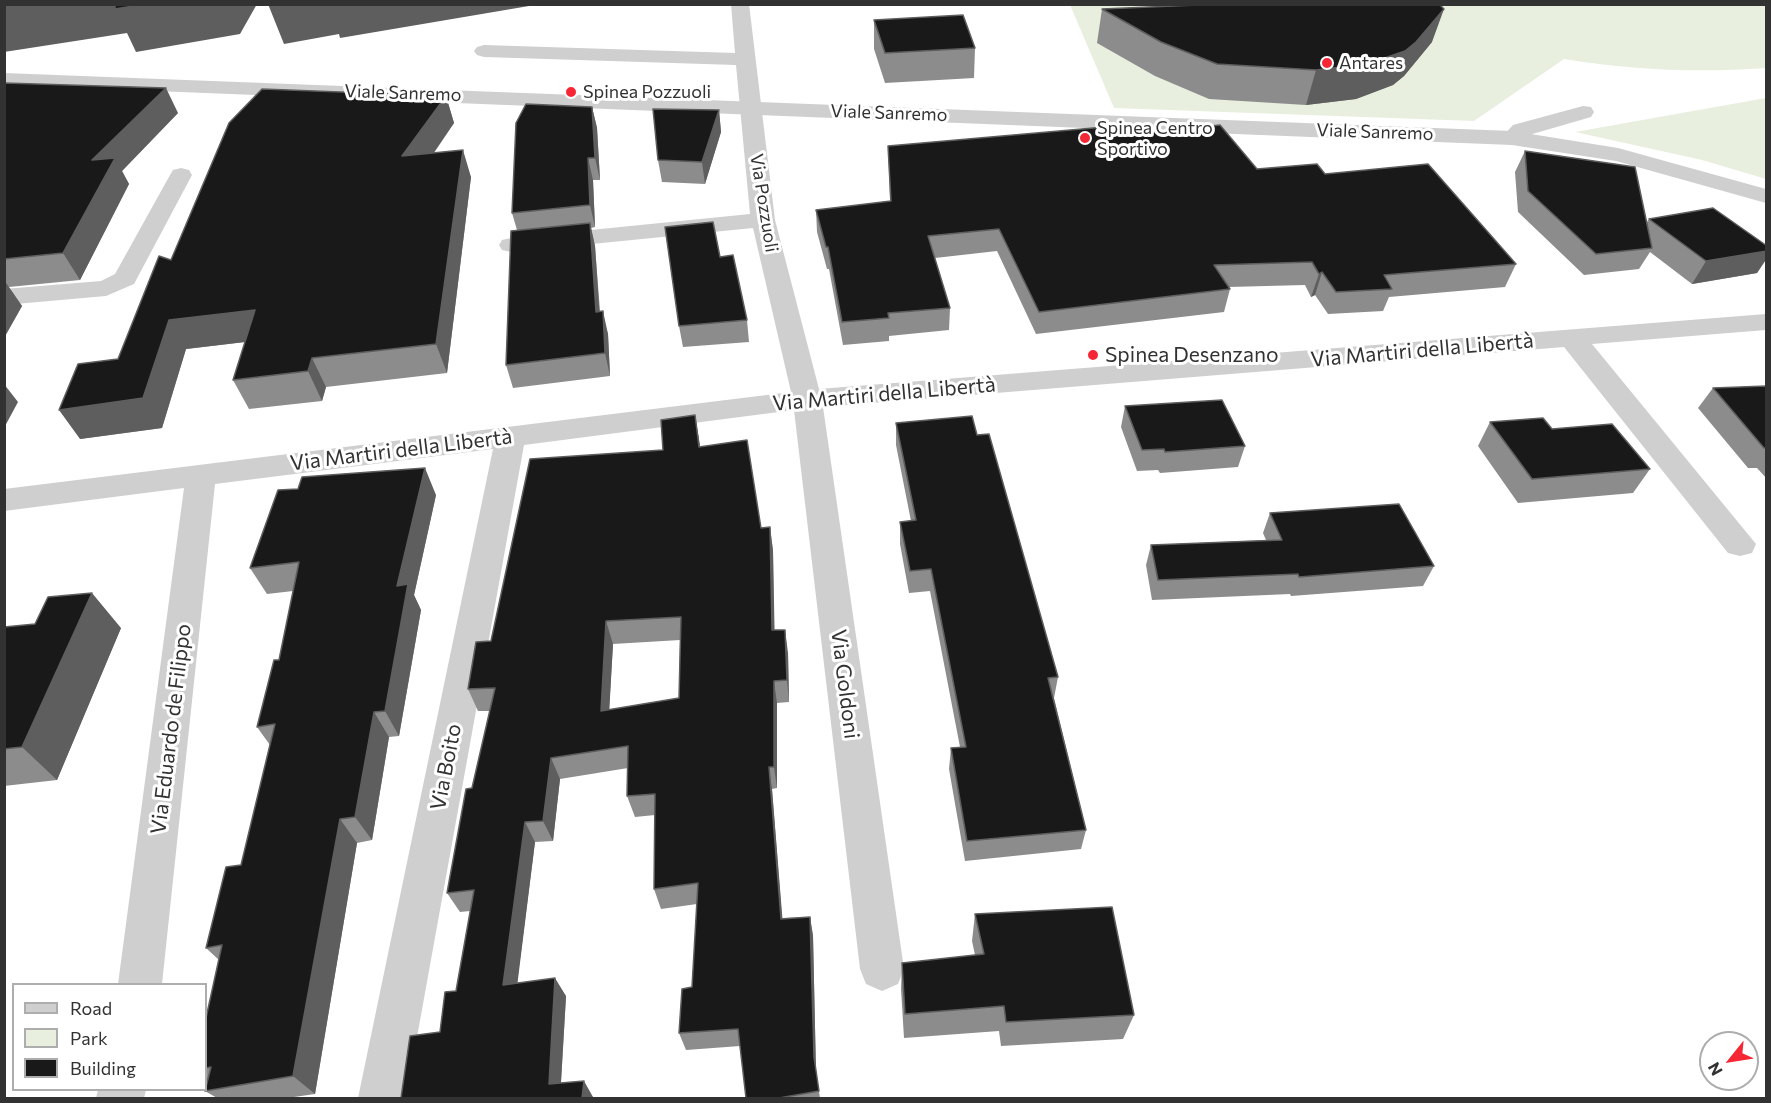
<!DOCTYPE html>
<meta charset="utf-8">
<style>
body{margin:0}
#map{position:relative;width:1771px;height:1103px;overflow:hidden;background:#fff;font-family:Commissioner,sans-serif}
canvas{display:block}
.frame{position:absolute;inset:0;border:6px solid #323232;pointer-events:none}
.legend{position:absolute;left:12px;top:983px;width:195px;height:108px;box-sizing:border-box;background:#fff;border:2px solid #adadad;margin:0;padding:8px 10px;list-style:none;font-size:18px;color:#323232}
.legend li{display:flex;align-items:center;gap:12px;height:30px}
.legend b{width:30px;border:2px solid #adadad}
.north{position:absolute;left:1699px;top:1031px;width:60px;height:60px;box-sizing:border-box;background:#fff;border:2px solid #adadad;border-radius:50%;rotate:240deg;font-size:16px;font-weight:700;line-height:24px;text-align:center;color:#323232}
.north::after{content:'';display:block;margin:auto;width:21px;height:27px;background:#f62734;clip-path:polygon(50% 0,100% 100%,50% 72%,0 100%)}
</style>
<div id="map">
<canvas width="1771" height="1103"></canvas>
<div class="frame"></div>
<ul class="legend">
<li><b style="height:8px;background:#cfcfcf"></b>Road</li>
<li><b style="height:16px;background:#e8efdf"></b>Park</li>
<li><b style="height:16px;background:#191919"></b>Building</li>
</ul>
<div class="north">N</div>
</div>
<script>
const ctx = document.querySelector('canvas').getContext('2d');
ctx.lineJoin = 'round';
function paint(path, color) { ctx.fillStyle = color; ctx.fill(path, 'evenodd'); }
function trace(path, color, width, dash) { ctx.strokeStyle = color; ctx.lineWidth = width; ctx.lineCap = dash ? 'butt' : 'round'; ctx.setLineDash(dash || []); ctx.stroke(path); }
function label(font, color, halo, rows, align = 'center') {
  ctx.font = font + ' Commissioner,sans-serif'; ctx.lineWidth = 6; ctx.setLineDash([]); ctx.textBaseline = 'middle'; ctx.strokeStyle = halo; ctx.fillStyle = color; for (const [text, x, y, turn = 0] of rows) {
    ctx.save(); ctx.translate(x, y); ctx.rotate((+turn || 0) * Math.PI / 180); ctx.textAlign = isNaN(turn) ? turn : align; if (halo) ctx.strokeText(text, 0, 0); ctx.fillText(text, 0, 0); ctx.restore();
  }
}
paint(new Path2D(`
 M1070,5h696v63c-68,5 -134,2 -202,-9l-90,62 -360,-13z
 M1766,98v81l-64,-19 -127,-28z`), '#e8efdf');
paint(new Path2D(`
 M731,4h18l26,216 44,169 947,-75v16l-174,14 164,200 -4,9 -12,3 -12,-3 -164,-206 -741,60 81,562 -6,15 -16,7 -16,-7 -6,-15 -66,-559 -270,35 -118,653h-48l135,-649 -278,35 -53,500h-44l66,-496 -180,23v-22l787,-97 -38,-164 -242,24 -9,-2 -3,-5 3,-5 9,-2 239,-24 -14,-149 -252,-8 -7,-2 -3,-4 3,-4 7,-2 251,8z
 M1583,106l8,1 3,5 -3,5 -62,18 -9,8 -8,2 -8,-2 -3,-5 12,-13z
 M181,168l8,2 3,5 -58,109 -28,12 -102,9v-16l97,-8 14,-7 55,-99 3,-5z
 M98,1090h48l-2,8h-48z`), '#cfcfcf');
paint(new Path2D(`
 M4,73l1508,58 106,17 148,41v14l-150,-42 -104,-16 -1508,-60z`), '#cfcfcf');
paint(new Path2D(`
 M1102,9l330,33 -28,34 -11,9 -37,14 -50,6 -97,-6 -54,-23 -58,-33z
 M874,20l101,28 -1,30 -89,5 -11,-34z
 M4,83l174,30 -56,58 7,13 -49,96 -71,7 13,19 -18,32z
 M446,96l8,27 -20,30 37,24 -24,196 -121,14 -4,14 -73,8 -16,-29 12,-38 -59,7 -24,79 -82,11 38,-80z
 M592,107l5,21 3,52h-7l2,47 -4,1 4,18 5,65 8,23 2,42 -97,12 -7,-23 11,-135 -5,-17z
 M719,110l2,22 -16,52 -43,-2 -4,-22z
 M1120,132l24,1 113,36 68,5 191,90 -11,23 -116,10 -6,14 -55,3 -13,-19 -4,2 -6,-12 -77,2 2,2 -6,23 -188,22 -39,-83 -62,7 15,50 -1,22 -60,6v5l-46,4 -14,-76h-2l-10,-37 -1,-22 74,-9 -2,-55z
 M1525,151l122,71 2,-3 118,27v12l-10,15 -65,11 -42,-32 -11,17 -55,6 -66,-63 -3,-40z
 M720,257l27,63 2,22 -66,5 -4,-21z
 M1767,386v93l-10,-11h-9l-50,-60 15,-20z
 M1125,406l120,40 -7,21 -78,6 -2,-3 -21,1 -16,-44z
 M695,415l5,32 61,81 9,-1 3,24 1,79 14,23 1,49 -12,1v85l-5,1 10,129 28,-1 3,19 3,136 4,26h-74l-6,-52 -54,4 -7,-17 13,-46 5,-83 -36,5 -7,-20 1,-74 -20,2 -8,-21 1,-28 -68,11 -7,62 -18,1 -18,141 49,13 -5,87 32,14v1h-192l39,-66 16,-41 14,-80 -10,1 -13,-19 43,-182h-12l-10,-22 23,-48 172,-191zM680,640l-1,58 -70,12 4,-66z
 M1490,422l62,7 98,40 -17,24 -115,10 -40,-57z
 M896,423l81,12 81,242 -4,21 32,132 -5,19 -116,12 -16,-92 2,-21 9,-1 -30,-156 -21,2 -9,-49v-22l11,-1 -15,-76z
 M436,495l-22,100 7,15 -22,126 -10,1 -17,103 -15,3 -42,251 -28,4h-70l-12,-7 1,-73 13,-58 -13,-12 35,-83 29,-120 -13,-18 22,-67 14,-69 -26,3 -17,-26z
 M1270,513l164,53 -11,20 -132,10 -1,-2 -138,6 -6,-35 5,-20 115,-5 -3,-7z
 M4,627l117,1 -64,152 -53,6z
 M975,914l159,101 -11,24 -122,7 -2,-15 -95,7 -3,-49 1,-26 73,-8 -3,-14z`), '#8c8c8c');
paint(new Path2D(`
 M16,4h241l-17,30 -104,18 -9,-19 -123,19v-46z
 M268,4h260l1,2 -189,32 -1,-4 -55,10z
 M1444,9l-12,33 -28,34 -11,9 -37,14 -50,6 10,-35z
 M166,88l12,25 -56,58 7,13 -49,96 -17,-27 29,-93z
 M446,96l8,27 -42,61 -10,-28z
 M592,107l5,21 3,52 -5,-22z
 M719,110l2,22 -16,52 -3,-22z
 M463,150l8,27 -24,196 -11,-29z
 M588,158l5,22 2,47 -5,-22z
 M590,223l5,23 6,89 -5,-23z
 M1767,251v7l-10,15 -65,11 14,-23z
 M1322,272l-7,23 -4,2 8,-23z
 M4,280l18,26 -18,32z
 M255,310l15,29 -84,10 -24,79 -82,11 -21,-29 110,-90z
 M603,311l5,23 2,42 -5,-23z
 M312,358l14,29 -4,14 -14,-30z
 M4,384l14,18 -14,26z
 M695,415l4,24 4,31 -4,-23z
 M425,468l11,27 -22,100 7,15 -22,126 -14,-25 12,-125z
 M770,527l3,24 2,102 -3,-23z
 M92,593l29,35 -64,152 -35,-33z
 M606,621l7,23 -5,89 -7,-22z
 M785,630l3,23 1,49 -2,-22z
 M774,681l3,22v85l-3,-21z
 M374,712l15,25 -17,103 -17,-23z
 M551,758l9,21 -7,62 -10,-20z
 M769,767l3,22 12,149 -3,-19z
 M340,819l17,24 -42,251 -22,-18z
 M525,822l10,20 -20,161 -12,-18z
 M810,917l3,19 3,137 -2,-16z
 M555,978l11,18 -6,102 -11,-14z
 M584,1081l9,16v1h-11z`), '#5e5e5e');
const building = new Path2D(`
 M115,4h31l-31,5z
 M1221,4h218l5,5 -28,33 -11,9 -38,13 -51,6 -99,-6 -56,-22 -59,-33z
 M963,15l12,33 -90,5 -11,-33z
 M4,83l162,5 -74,72 23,-2 -52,95 -59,6z
 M262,89l184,7 -44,60 61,-6 -27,194 -124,14 -4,13 -75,9 22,-70 -86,10 -26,78 -84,12 19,-46 40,-5 41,-103 12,4 58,-137z
 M526,104l66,3 3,51h-7l2,47 -78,8 4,-90z
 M653,109l66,1 -17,52 -44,-2z
 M1220,125l37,44 60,-5 8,10 103,-10 88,100 -132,11 8,14 -56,3 -14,-20 -3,2 -7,-12 -98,3 16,24 -191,23 -40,-83 -71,7 22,72 -62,5 1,5 -47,4 -14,-75h-2l-10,-37 75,-9 -3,-55 228,-20 4,6 21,-2 3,3z
 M1525,151l110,16 17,81 -56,6 -68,-63z
 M1713,208l54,38v5l-61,10 -57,-42z
 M713,222l7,35 13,-2 14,65 -68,6 -14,-99z
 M590,223l6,89 7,-1 2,42 -99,12 5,-134z
 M1767,386v62h-3l-51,-60z
 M1222,400l23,46 -80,6 -1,-3 -22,1 -17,-44z
 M695,415l4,32 48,-7 14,88 9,-1 2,103h13l2,50 -13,1v86h-5l12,152 29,-2 4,140 5,34 -40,7h-33l-8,-69 -59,4 3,-44 10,-2 6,-104 -44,6 1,-95 -28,2 1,-50 -77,12 -8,63 -18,1 -22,163 52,-7 -6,106 35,-3 -2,17h-181l9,-62 30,-4 5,-40 11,-1 18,-101 -27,3 19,-104 6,-1 23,-100 -27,1 8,-47 15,-1 39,-182 133,-9 -2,-30zM681,617l-2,81 -78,13 5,-90z
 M972,416l5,19 12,-1 50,176 19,67 -10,1 38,152 -119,11 -16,-93 15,-1 -35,-178 -21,2 -10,-49 16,-2 -20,-97z
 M1543,418l9,11 60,-5 38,45 -118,10 -42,-57z
 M425,468l-28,118 11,-2 -23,127 -11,1 -19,105 -15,2 -47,257 -88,15 6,-24 -5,1v-50l16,-73 -16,3 20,-81 15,-2 34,-141 -18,3 17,-67h5l20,-98 -49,6 28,-78 20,-1 4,-12z
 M1399,504l35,62 -135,11 -1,-3 -140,6 -7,-35 131,-5 -12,-27z
 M92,593l-70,154 -18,2v-122l31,-3 13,-27z
 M1112,907l22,108 -128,7 -2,-16 -99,8 -3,-51 82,-9 -9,-40z`);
paint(building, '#191919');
trace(building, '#5e5e5e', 1.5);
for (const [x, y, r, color] of [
 [1327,63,6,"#f62734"],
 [571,92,6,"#f62734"],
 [1085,138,6,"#f62734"],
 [1093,355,6,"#f62734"]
]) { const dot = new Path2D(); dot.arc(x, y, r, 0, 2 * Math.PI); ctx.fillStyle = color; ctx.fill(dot); trace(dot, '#fff', 2); }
label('18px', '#323232', '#fff', [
 ["Antares",1339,63],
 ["Spinea Pozzuoli",583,92],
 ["Spinea Centro",1097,128],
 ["Sportivo",1097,149]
], 'left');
label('18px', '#323232', '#fff', [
 ["Viale Sanremo",403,93,2],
 ["Viale Sanremo",889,113,2],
 ["Viale Sanremo",1375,132,2],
 ["Via Pozzuoli",764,203,81]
]);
label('21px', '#323232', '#fff', [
 ["Via Martiri della Libertà",1422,350,-5],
 ["Via Martiri della Libertà",884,394,-5],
 ["Via Martiri della Libertà",401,450,-7],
 ["Via Goldoni",845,684,83],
 ["Via Eduardo de Filippo",171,729,-83],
 ["Via Boito",446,767,-79]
]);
label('21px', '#323232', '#fff', [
 ["Spinea Desenzano",1105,355]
], 'left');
</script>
